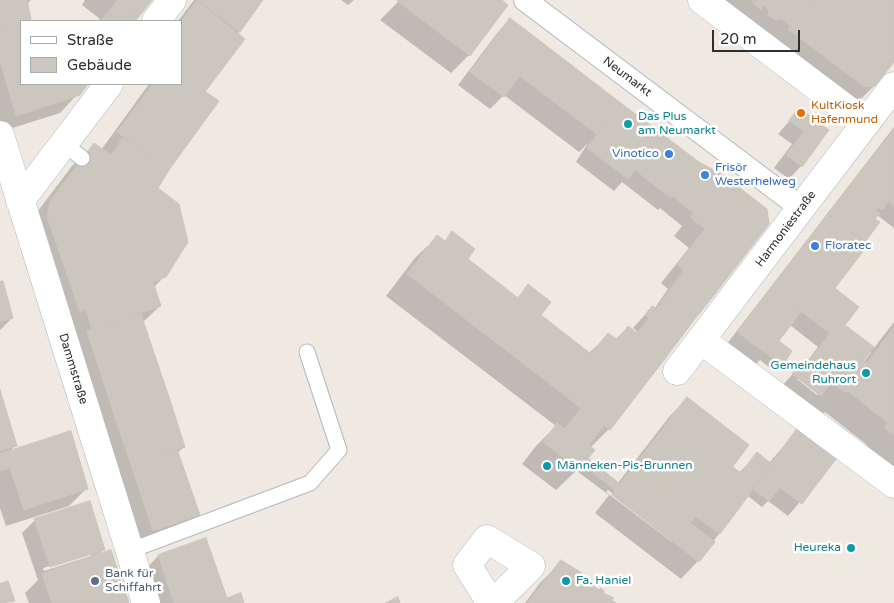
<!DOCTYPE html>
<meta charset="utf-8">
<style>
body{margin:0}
#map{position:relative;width:894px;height:603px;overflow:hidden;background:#efe9e1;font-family:"Varela Round",sans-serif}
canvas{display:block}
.legend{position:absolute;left:20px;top:20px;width:162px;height:65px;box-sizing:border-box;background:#fff;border:1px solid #ababab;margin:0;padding:6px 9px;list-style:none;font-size:15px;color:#2e2e2e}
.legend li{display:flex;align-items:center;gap:10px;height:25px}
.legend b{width:25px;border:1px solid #ababab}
.scale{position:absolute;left:712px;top:30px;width:88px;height:22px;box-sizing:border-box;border:2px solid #2e2e2e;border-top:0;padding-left:6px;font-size:15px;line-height:18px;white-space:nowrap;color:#2e2e2e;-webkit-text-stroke:4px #fff;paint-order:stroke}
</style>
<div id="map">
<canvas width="894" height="603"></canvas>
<ul class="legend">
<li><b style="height:6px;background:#fff"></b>Straße</li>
<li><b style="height:14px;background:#cbc7bf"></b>Gebäude</li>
</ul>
<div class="scale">20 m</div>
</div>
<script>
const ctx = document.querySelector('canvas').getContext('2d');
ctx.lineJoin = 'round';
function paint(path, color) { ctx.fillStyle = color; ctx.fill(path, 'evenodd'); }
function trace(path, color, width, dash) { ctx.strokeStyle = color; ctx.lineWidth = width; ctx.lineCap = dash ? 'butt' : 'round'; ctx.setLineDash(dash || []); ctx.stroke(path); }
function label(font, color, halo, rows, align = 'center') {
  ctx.font = font + ' "Varela Round",sans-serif'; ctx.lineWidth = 5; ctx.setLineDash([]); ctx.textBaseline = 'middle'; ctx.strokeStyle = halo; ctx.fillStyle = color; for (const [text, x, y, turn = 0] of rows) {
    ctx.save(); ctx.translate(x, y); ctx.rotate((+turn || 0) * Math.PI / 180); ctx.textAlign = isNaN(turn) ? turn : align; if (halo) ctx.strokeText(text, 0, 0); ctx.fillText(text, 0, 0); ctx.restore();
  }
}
paint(new Path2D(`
 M0,0h31l-5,5 4,16h-9v63h66l-27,29 -60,19z
 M85,0h65l-16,21h-36l2,-2 -18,-14z
 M194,0h68l-24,32 6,7 -40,54 -36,76 -12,19 9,88 -12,12 7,18 -18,17 42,124 -7,6 22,62 -13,12 -45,16 -113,-319 44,-58 22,-21 7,5 48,-66h32v-63h-3z
 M341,0h13l-6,5z
 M400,0h100l-31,55 -18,18 -71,-53z
 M700,0h194v60l-19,25 -22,22z
 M511,20l187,143 68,47 -157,219 -19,19 -4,10 32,25 51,-66 18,-18 40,75 6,-6 6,5 18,-19 12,9 28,-32 38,29 -47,56 -20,-15 -6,6 -14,-11 -50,65 -17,18 -86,-66 14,-18 -31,-23 2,-5 -24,23 -34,-26 14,-18 20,-20 -170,-130 29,-38 22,-21 7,5 8,-9 14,26 51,39 11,-12 11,30 50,37 19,-18 7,5 13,-13 7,6 2,-2 -4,-3 19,-21 2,2 14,-20 -7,-6 28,-35 -15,-12 8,-10 -22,-18 -2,2 -36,-28 -8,9 -38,-29 12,-19 -9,9 -75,-57 -14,14 -32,-24 40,-53zM608,490l66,51 -2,1 -66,-50z
 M799,110l28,20 -26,36 -12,13 -15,-11 18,-24 -14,-10z
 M894,127v101l-17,-13 -3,5 4,3 -15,20 3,2 -33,43 11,37 30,23 20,-26v146l-30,-18 3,-5 -42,-33 -2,2 -13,-10 -3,3 -26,-20 19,-21 3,1 15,-20 -28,-22 -18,22 18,4 -16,20 -14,-11 -6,6 -28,-21zM870,351l1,1 -7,10 -2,-2zM799,377l20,16 -2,2 -20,-16z
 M0,283l12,35 -12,12z
 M0,395l16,50 -7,7 78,36 -18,18 -63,20 -6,-18z
 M35,520l69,29 -7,7 30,47h-98l-4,-10 13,-13 -16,-47zM91,553v3l-47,15 -1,-3z
 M158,556l68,44 17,3h-86l-11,-34z
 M561,562l38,30 2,-2 13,13h-89l15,-20z`), '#0003');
const building = new Path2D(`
 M0,0h27l4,19 -31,8z
 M116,0h36l-14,18z
 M198,0h65l-23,32z
 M398,0h104l6,5 -38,51 -73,-55z
 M754,0h62l-24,32 -4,-2 2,-4 -9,-7 -6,1 -6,-4 -1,-7 -4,-4 -3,5 -9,-8z
 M816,0h78v62l-19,24 -10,1 -73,-55z
 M117,1l21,17 -3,3h-34z
 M197,1l48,38 -40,53 -24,-17v-53z
 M510,18l34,26 -40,53 -34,-25z
 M21,22v62h67l-8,11 -64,21 -16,-55v-34z
 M544,44l78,60 -24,31 -78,-59z
 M181,75l38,26 -50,69 -52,-38 36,-48h28z
 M622,104l40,30 -34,45 -41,-31z
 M799,108l30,22 -27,37 -16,-12 18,-24 -15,-10z
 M894,129v10l-5,-3z
 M662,134l37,28 -28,36 -36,-28z
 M889,136l5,3v42l-25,-20z
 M123,138l46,32 -11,18 21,16 9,38 -22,35 -13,5 8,24 -69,24 -6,-20 -6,2 -33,-95 3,-16 44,-58 17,12z
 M869,161l25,20v25l-6,-5 -5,9 -5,-3 -2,3 4,3 -5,6 5,3 -15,20 -37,-28z
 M699,162l24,13 -29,39 -21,-18z
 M723,175l44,34 2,15 -54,70 -38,-29 28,-36 -14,-11z
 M828,214l40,31 -33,43 -40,-31z
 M452,231l23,18 -7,10 50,39 10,-14 23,18 -10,13 50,39 17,-21 10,7 10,-14 39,30 -57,74 -6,-5 -15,20 6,5 -16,20 -36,-28 14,-19 8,6 16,-21 -174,-134 30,-39 8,6z
 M795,257l64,50 -14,18 29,22 -10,13 -93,-72z
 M684,270l31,24 -21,26 -29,-23z
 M3,281l10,37 -13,4v-40z
 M771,288l30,24 -33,43 -31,-23z
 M665,297l29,23 -27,36 -30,-23 12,-15 -4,-3 7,-9 4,2z
 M141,314l14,42 -54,18 -14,-42z
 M894,327v108l-9,-7 3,-5 -40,-32 -2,2 -15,-11 23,-29 13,10z
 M830,334l24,19 -33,43 -29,-22 8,-10 4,3z
 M779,341l13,10 -10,15 -14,-11z
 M155,356l14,41 -55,18 -13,-41z
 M0,390l17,56 -17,5z
 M169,397l16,50 -54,18 -17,-50z
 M687,397l62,48 -59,78 25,19 -16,20 -87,-67z
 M797,429l39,30 -34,45 -39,-29z
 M71,431l17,58 -64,21 -14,-42 -10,3v-17z
 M177,449l23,66 -47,16 -22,-66z
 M757,452l15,12 -52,70 -25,-18 38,-49 8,6z
 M588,458l32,26 -5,6 -32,-25z
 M763,475l17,13 -11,13 -17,-12z
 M90,501l15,49 -55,17 -16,-48z
 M206,538l21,60 -13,5h-40l-16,-48z
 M111,550l18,53h-77l-10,-29z
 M561,560l24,15 -2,2 11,6 -1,2 6,5 2,-2 3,3 -1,2 11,5 -2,2 4,3h-88z
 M8,581l7,20 -15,2v-19z
 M241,593l3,10h-30l13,-5z
 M398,597l2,6h-14z`);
paint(building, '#cbc7bf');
trace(building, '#cbc5ba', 1);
const service = new Path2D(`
 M64,144l18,14
 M129,551l181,-68 29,-33 -32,-98`);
const pedestrian = new Path2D(`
 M525,0l276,208`);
const minor = new Path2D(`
 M702,0l163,123
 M156,21l16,-21
 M0,135l146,468
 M20,201l89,-117
 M701,340l193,144
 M677,371l217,-285
 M491,603l-24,-38 20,-26 44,27 -37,37`);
trace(service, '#b4b7c1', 17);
trace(pedestrian, '#b4b7c1', 24);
trace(minor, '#b4b7c1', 29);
trace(service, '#fff', 15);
trace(pedestrian, '#fff', 22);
trace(minor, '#fff', 28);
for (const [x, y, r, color] of [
 [801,113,5,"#e8710a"],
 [628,124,5,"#0f9aa8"],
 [669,154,5,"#3f7fe0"],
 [705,175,5,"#3f7fe0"],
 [815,246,5,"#3f7fe0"],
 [866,373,5,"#0f9aa8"],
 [547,466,5,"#0f9aa8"],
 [851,548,5,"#0f9aa8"],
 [95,581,5,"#5c6f8a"],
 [566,581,5,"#0f9aa8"]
]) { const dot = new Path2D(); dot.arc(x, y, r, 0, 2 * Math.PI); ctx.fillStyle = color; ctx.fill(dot); trace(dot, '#fff', 2); }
label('12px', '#2e2e2e', '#fff', [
 ["Neumarkt",627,77,37],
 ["Harmoniestraße",786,229,-53],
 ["Dammstraße",73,369,73]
]);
label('12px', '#c56008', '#fff', [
 ["KultKiosk",811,106],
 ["Hafenmund",811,120]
], 'left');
label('12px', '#0d838f', '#fff', [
 ["Das Plus",638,117],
 ["am Neumarkt",638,131],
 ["Gemeindehaus",856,366,"right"],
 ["Ruhrort",856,380,"right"],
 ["Männeken-Pis-Brunnen",557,466],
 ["Heureka",841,548,"right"],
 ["Fa. Haniel",576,581]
], 'left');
label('12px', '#366cbe', '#fff', [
 ["Vinotico",659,154,"right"],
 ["Frisör",715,168],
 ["Westerhelweg",715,182],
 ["Floratec",825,246]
], 'left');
label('12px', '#4e5e75', '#fff', [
 ["Bank für",105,574],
 ["Schiffahrt",105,588]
], 'left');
</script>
